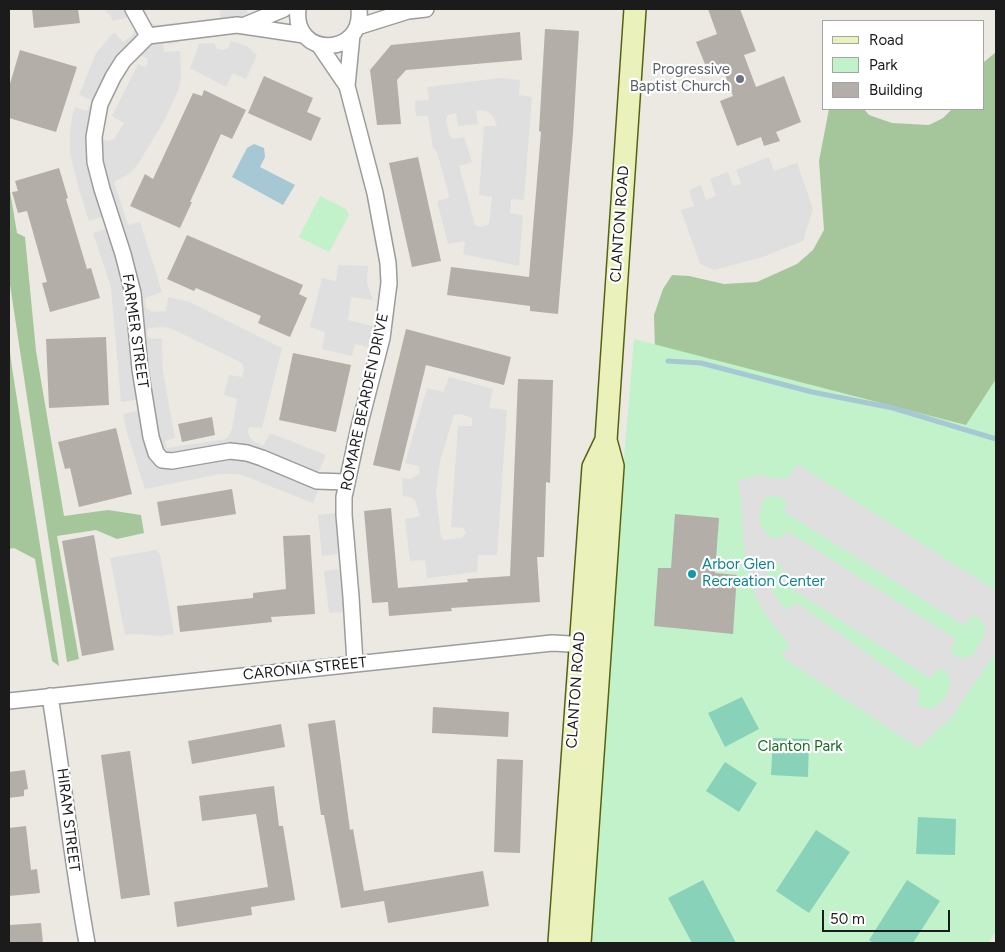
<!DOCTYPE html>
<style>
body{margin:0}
#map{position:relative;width:1005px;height:952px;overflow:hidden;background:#ebe9e1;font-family:Figtree,sans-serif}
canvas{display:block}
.frame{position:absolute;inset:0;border:10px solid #1b1b1b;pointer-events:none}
.legend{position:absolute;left:822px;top:20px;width:162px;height:90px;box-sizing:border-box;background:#fff;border:1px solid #a4a4a4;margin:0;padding:6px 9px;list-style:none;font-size:15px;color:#1b1b1b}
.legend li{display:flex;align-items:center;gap:10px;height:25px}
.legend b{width:25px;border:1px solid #a4a4a4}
.scale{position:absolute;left:822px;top:910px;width:128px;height:22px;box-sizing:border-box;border:2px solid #1b1b1b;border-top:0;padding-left:6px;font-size:15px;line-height:18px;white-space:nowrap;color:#1b1b1b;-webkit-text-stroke:4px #fff;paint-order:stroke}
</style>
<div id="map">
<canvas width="1005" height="952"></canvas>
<div class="frame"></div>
<ul class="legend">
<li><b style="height:6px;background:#ebf1ba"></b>Road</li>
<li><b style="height:14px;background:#c2f2c9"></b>Park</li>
<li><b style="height:14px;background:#b4aea8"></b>Building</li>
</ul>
<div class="scale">50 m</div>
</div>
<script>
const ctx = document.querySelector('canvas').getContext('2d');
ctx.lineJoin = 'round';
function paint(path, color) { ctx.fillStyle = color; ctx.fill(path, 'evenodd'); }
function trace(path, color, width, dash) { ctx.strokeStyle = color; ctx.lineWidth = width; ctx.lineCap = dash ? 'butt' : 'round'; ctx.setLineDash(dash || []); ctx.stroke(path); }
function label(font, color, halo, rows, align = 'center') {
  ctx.font = font + ' Figtree,sans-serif'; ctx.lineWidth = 4.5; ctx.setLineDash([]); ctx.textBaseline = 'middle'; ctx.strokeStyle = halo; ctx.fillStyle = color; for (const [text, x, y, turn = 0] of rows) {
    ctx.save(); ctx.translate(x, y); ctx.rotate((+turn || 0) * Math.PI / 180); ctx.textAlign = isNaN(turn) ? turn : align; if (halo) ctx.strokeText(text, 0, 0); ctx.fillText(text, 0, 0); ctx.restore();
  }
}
paint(new Path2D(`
 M996,52v461l-340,-128 -2,-70 9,-26 9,-14 17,1 35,8 33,-2 40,-18 16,-14 11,-20 -5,-69 10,-52h35l5,6 23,8 37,2 14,-7 9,-9h32v-47z
 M9,185l8,48 8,4 11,114 28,165 44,-6 33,5 3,18 -27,6 -21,-9 -39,6 22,123 -12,3 -58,-384z
 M9,345l4,29 46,292 -7,-5 -17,-102 -21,-11 -5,1z`), '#a5c69b');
paint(new Path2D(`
 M320,196l26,13 3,6 -20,37 -30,-15z
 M634,339l332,86 30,-46v552l-8,12h-397l22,-353z`), '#c2f2c9');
paint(new Path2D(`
 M742,697l17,32 -34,18 -17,-34z
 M773,738l36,1 -1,38 -37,-2z
 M725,762l32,21 -18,29 -33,-21z
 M918,817l38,2 -1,36 -39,-1z
 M816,830l34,22 -41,61 -33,-22z
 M703,880l33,63h-44l-24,-45z
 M907,880l33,21 -27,42h-40l-4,-3z`), '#88d2ba');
paint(new Path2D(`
 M104,9h41l5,13 6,3 18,-2 4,20 -15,1 1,8 16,-1 1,26 -3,14 -14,30 -26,43 -9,10 -15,8 14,43 12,-3 22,70 -17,6 1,10 6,4 14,-1 2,-14 22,5 92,46 -20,80 -13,-1 -1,5 2,6 5,4 8,4 7,-13 56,22 -11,25 3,11 -5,12 -74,-29h-19l-75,15 -18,-56 -4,-19 14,-3 -1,-11 -15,2 -10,-115 -18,-54 15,-5 -3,-12 -16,5 -10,-31 -9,-38v-18l2,-17 3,-10 12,4 5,-11 -13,-5 17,-42 18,-21 9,10 9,-6 2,-5v-6l-5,-8 -16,4 -4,-7zM138,54l9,4 1,5 -3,4 -7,-3 -26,52 12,7 -10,16 -6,2 -6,-2 -2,-5 13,-41 9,-20zM162,327l8,1 72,35 2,6 -2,8 -13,-2 -5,20 13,4 -5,30 -3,6 -3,4 -59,9 -2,-7 10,-3 -12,-66 -1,-33 -13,-1 -2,-4 1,-6z
 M220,9h27l1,5 -5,2 -23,2z
 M231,41l16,5 10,9 -11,24 -13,-6 -7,14 -36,-19 8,-20v-4l16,-1 3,6 6,1 5,-2z
 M500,78l20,2 -1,15 13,2 -8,103 -13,-1 -1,14 13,2 -4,51 -56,-12 2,-10 -1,-3 -16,3 -11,-43 11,-3 1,-3 -12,-43 -4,-4 -5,-32h-12l-1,-15 14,-1 -2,-13zM480,110l8,2 5,4 4,10h-13l-5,69 13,2 -3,27 -7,3 -7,-2 -16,-59 13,-4 -8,-25 -10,2 -4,-2 -4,-17 2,-5 8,-2 2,13 20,-2 -2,-13z
 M769,157l5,14 23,-8 16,46 -10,32 -40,16 -49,13 -14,-6 -19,-54 13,-4 -5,-16 12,-5 5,15 10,-4 -6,-17 18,-7 5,14 8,-2 -5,-14z
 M338,265l30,1 -1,17 6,17 -22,-3 -3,23 25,6 -5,21 -13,-3 -3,12 -30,-7 3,-17 -15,-5 12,-49 14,3z
 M449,377l44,12 -4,19 18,2 -10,145h-19l-1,17 -50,6 -2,-18 -15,1 -5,-42 15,-3 -5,-16 -5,-3 -7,-1 -1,-18 9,1 9,-6 -1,-7 -14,-3 22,-75 16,4zM461,414l11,4v8h-14l-7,101 12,1 3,5 -4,5 -18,2 -3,-3 -5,-44 4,-32 14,-46z
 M797,464l199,127 -1,62 -44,65 -33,30 -137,-92 9,-11 -23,-28 -8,-13 -10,-24 -4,-24 -5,-62 -3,-13 25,-7 11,4h13l3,-1zM771,496h6l10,4v4l-4,7 182,115 7,-11 7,2 6,11v5l-12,22 -10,3 -8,-2 -5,-6 6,-11 -169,-108 -6,8 -11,-2 -6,-6 -5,-10 3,-19 3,-4zM774,562l8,4 1,3 -5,11 152,98 9,-10 7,3 5,11 -5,14 -9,10 -6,3 -11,-3 -3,-5 4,-9 -125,-90 -6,6 -5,1 -10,-13 -8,-21 1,-10z
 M335,513l3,41 -16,2 -4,-41z
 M156,550l4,4 14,80 -14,2 -25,-2 -10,1 -15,-77z
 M339,569l5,43 -15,1 -5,-42z`), '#dfdfdf');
paint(new Path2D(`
 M254,144l10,4 1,9 -5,10 35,18 -12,20 -51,-28 15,-29z`), '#a6c7d4');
trace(new Path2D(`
 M668,361l33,2 111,29 81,16 103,31`), '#a6c7d4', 5);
paint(new Path2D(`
 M32,9h46l2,14 -46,5z
 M708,9h32l16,42 -12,4 12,32 28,-11 17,46 -25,10 4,9 -16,5 -3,-9 -24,9 -17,-45 13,-5 -12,-32 -14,5 -11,-27 21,-8z
 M545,29l34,2 -6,102 -15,181 -28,-3v-5l-83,-11 4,-28 78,10 12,-145 -2,-1z
 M520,32l2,28 -116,10 -9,10 4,44 -24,1 -7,-55 21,-25z
 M20,50l57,17 -21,65 -47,-14v-31z
 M264,76l49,22 -6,14 14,6 -10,23 -63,-28z
 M204,90l42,20 -14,29 -11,-5 -31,68h2l-12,26 -50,-22 15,-32 8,5 40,-86 9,3z
 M418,157l23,104 -29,6 -23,-104z
 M59,168l9,30 -2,1 21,70 4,-1 9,30 -50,14 -8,-29 5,-1 -20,-71 -9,2 -6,-21 6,-1 -3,-10z
 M187,235l116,50 -4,9 8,4 -17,39 -32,-14 3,-7 -65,-28 -2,3 -27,-12z
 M406,329l105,28 -7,28 -78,-20 -26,106 -27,-6z
 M106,337l3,68 -60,3 -3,-69z
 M293,353l58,12 -15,67 -57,-12z
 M518,379l35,1 -3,103 -4,-1 -2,75h-7l3,45 -89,6 1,3 -63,5 -1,-14 -16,1 -8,-92 27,-3 7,80 70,-6 -1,-3 43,-3z
 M212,417l3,18 -33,7 -4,-18z
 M116,428l16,66 -53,13 -9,-39 -5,1 -7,-27z
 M232,489l4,25 -75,12 -4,-24z
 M675,514l44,4 -4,55 22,2 -4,59 -79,-8 4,-58h13z
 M94,535l20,115 -32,6 -20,-115z
 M310,535l5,79 -44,3 1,5 -92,10 -3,-26 76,-8v-5l33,-4 -3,-53z
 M433,707l76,5 -1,25 -76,-4z
 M335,720l15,110 3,-1 11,62 119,-20 6,35 -101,17 -4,-22 -43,7 -17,-93h-3l-13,-91z
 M281,724l4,23 -93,17 -4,-23z
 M130,751l20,144 -29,4 -20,-144z
 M497,759l26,1 -3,93 -26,-1z
 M25,770l3,19 -4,1v6l-15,2v-26z
 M274,786l5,40h4l12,74 -44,7 1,8 -75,12 -3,-25 94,-15 -12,-73 -54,7 -3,-25z
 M26,826l5,44 6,-1 3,24 -31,3v-68z
 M41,923l2,20h-34v-18z`), '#b4aea8');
const minor = new Path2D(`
 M133,9l15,27
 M298,9c-6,49 66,49 61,0
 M245,25l39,-16
 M357,27l51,-16 18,-2
 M304,35l-67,-10 -89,11 -25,25 -10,16 -13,27 -6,33 1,25 7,27 21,65 10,39 7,76 11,68 5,16 6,7 10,1 58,-10 17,2 15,5 55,23 29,1
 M352,35l-5,51 28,107 13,70 1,20 -7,55 -23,89 -15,70v18l7,82 4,66
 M319,45l28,41
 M50,696c13,82 22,165 37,247
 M9,701l543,-58 37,2`);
const secondary = new Path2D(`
 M559,943l34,-476 13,-27 29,-431
 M580,943l33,-477 -7,-26`);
trace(minor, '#9c9c9c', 18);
trace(secondary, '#556311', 24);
trace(minor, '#fff', 15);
trace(secondary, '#ebf1ba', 21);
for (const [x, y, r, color] of [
 [740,79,5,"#6b7280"],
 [692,574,5,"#0f9aa8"]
]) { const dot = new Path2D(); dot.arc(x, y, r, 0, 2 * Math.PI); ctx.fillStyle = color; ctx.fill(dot); trace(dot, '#fff', 2); }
label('15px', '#5b616d', '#fff', [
 ["Progressive",730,70],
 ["Baptist Church",730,87]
], 'right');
label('15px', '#1b1b1b', '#fff', [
 ["CLANTON ROAD",620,224,-86],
 ["FARMER STREET",135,331,82],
 ["ROMARE BEARDEN DRIVE",365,402,-78],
 ["CARONIA STREET",305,669,-6],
 ["CLANTON ROAD",576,690,-86],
 ["HIRAM STREET",68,820,83]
]);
label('15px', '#0d838f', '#fff', [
 ["Arbor Glen",702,565],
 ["Recreation Center",702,582]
], 'left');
label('15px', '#176a23', '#fff', [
 ["Clanton Park",800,747]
]);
</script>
